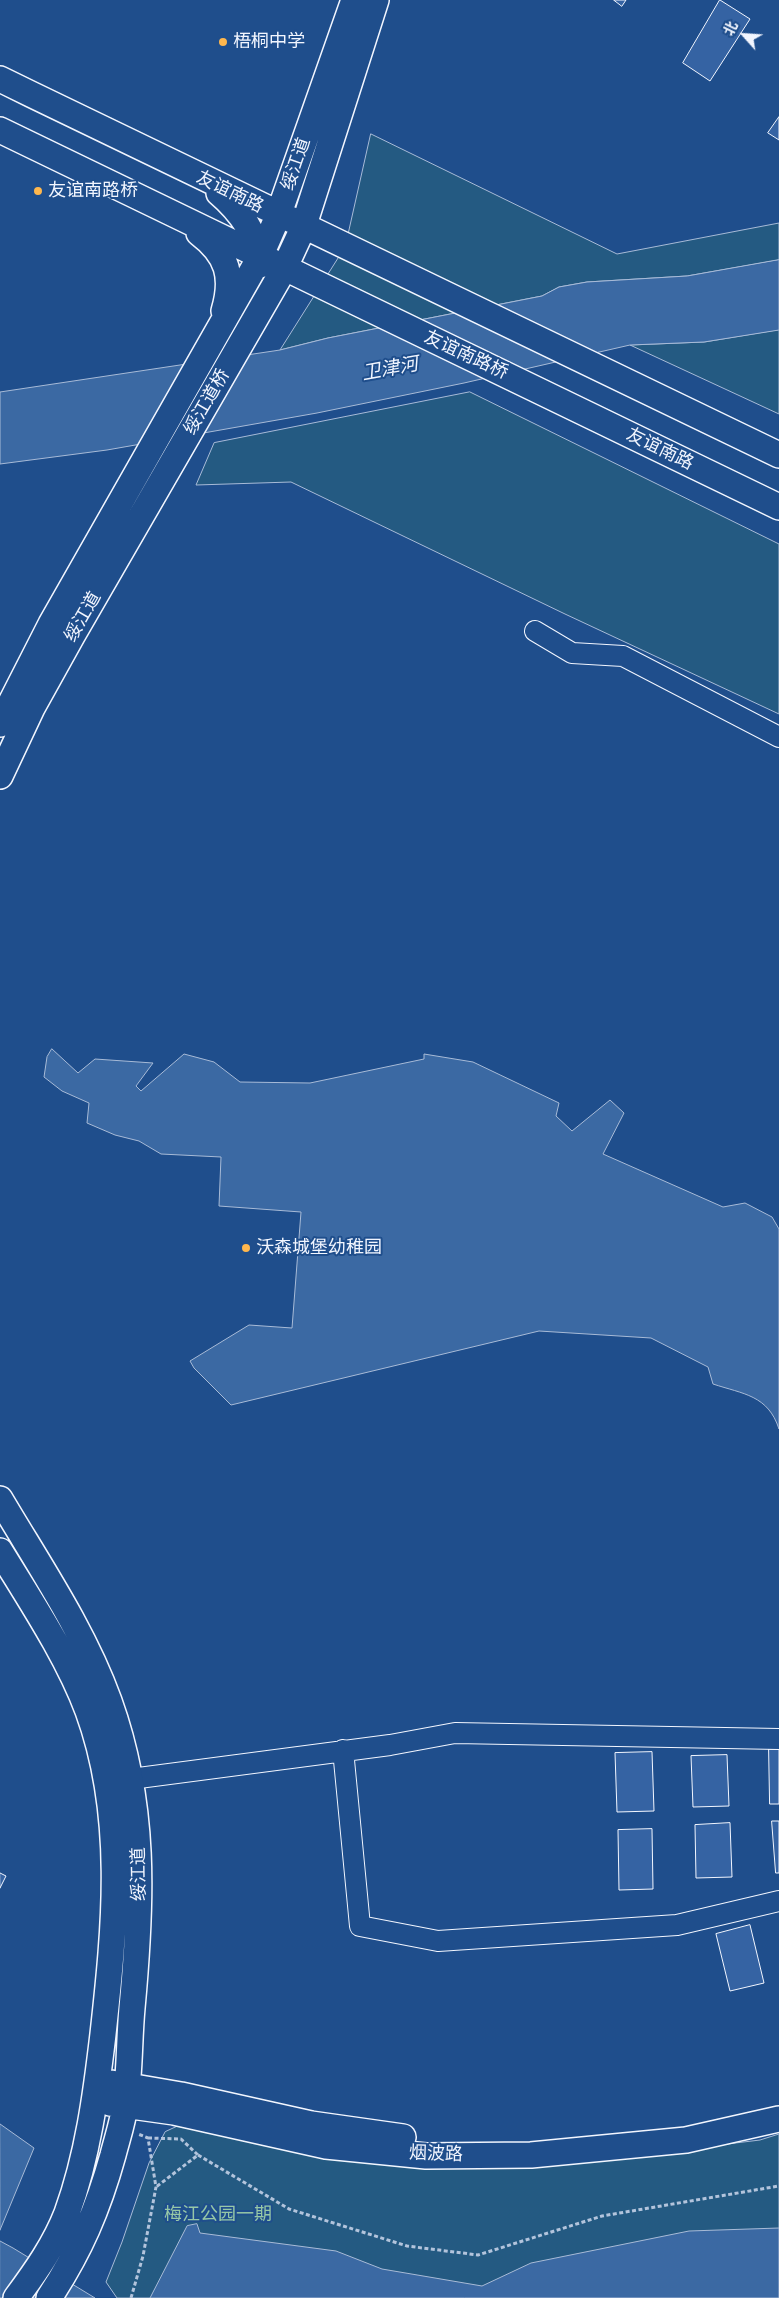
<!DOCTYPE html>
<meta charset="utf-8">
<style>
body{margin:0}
#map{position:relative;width:779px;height:2298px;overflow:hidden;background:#1f4e8c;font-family:Montserrat,"Noto Sans SC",sans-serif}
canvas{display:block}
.north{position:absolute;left:719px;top:10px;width:50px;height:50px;-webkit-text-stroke:4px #1f4e8c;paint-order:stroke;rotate:296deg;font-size:14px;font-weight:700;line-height:20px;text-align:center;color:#f2f6ff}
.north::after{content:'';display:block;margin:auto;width:18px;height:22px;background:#f2f6ff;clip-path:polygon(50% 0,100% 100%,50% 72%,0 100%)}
</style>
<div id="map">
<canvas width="779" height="2298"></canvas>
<div class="north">北</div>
</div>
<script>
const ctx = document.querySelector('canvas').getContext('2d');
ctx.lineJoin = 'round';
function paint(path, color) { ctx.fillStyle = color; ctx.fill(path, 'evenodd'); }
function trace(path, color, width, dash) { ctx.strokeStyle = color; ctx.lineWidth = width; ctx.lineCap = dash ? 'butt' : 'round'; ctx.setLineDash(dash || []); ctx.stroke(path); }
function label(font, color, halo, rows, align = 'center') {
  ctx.font = font + ' Montserrat,"Noto Sans SC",sans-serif'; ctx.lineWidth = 4; ctx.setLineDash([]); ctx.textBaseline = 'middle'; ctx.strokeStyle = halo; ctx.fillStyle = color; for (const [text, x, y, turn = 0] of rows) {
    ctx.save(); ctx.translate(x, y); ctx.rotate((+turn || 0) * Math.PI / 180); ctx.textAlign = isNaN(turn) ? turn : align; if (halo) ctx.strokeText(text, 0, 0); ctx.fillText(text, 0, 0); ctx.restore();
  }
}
const green = new Path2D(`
 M371,134l246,120 162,-31v37l-92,16 -100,6 -28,5 -17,9 -214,42 -48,12 65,-103z
 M779,330v84l-149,-69 74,-3z
 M470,392l309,152v170l-214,-100 -274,-132 -95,3 18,-42z
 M178,2126l360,41 222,-27 19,-6v164h-662l-11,-16 16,-40 27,-79 16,-31z`);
paint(green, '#245a82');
trace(green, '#a8bbd7', 1);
const water = new Path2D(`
 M779,260v70l-75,12 -74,3 -166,38 -147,30 -210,37 -107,14v-72l280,-42 48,-12 214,-42 17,-9 28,-5 100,-6z
 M52,1049l26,24 17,-14 58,4 -17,23 5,5 43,-37 30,8 26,20 70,1 114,-24v-5l49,8 86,41 -3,13 16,15 38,-31 14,13 -21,41 120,53 22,-4 27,14 7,12v200c-11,-34 -36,-35 -66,-45l-5,-17 -57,-29 -112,-7 -308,74 -37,-37 -4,-7 59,-36 43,3 9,-116 -82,-6 2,-49 -60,-3 -22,-13 -24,-6 -28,-12 2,-20 -27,-12 -18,-14 3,-20z
 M0,2124l34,24 -34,82z
 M197,2224l3,9 136,18 46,18 100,17 49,-23 158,-32 90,-3v70h-629l37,-72z
 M0,2241l13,7 82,50h-95z`);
paint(water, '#3b69a3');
trace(water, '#a8bbd7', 1);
const building = new Path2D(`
 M614,0h12l-4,6z
 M720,0l30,19 -40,62 -27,-18z
 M779,117v23l-11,-7z
 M769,1749h10v55h-9z
 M652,1752l2,59 -37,1 -2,-59z
 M727,1755l2,51 -36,1 -2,-51z
 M772,1821h7v52h-3z
 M730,1823l2,54 -36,1 -1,-53z
 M652,1829l1,60 -34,1 -1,-60z
 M0,1873l6,3 -6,12z
 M750,1925l14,58 -34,8 -14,-57z`);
paint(building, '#3563a3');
trace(building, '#f2f6ff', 1);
const minor = new Path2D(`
 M535,631l37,22 51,3 156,81
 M343,1750l17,176 78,15 239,-16 102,-24
 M131,1779l259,-34 65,-12 324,6`);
const major = new Path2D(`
 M0,79c259,127 519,252 779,376
 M0,130l779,377
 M219,193c20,17 41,44 41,72
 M199,233c29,22 35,44 25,78
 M0,724l51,-100 209,-367 18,-41 76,-216
 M0,776l32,-68 40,-72 212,-367 19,-41 73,-228
 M0,1499c39,66 83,130 109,202 37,103 33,200 23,307 -3,32 -2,65 -7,97 -2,17 -8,34 -12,50 -15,54 -33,96 -64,143
 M0,1551c30,49 68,106 88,160 38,104 27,215 15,323 -7,60 -15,121 -36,179 -12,31 -31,58 -51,85
 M111,2083l70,12 130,29 92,13
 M110,2103l64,9 152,34 100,10 105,-1 155,-15 93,-21`);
trace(minor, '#f2f6ff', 22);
trace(major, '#f2f6ff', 28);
trace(new Path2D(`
 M148,2138l33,1 17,16 -42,32
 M198,2155l91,54 118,37 71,9 124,-39 177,-30
 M131,2298l12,-42 13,-69 -8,-49 -10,-4`), '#b3c4dc', 3, [4, 2.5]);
trace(minor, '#1f4e8c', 20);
trace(major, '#1f4e8c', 25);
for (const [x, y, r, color] of [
 [223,42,5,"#ffb74d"],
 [38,191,5,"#ffb74d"],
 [246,1248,5,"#ffb74d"]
]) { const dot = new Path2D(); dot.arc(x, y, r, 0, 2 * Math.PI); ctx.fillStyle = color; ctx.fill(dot); trace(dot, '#1f4e8c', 2); }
label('18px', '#f2f6ff', '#1f4e8c', [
 ["梧桐中学",233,42],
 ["友谊南路桥",48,191],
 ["沃森城堡幼稚园",256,1248]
], 'left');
label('18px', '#f2f6ff', '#1f4e8c', [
 ["绥江道",296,164,-71],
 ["友谊南路",230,192,26],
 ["友谊南路桥",466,355,25],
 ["绥江道桥",207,402,-60],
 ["友谊南路",660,449,26],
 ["绥江道",83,617,-60],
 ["绥江道",139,1874,-91],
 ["烟波路",436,2154,2]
]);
label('18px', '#97c8a6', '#1f4e8c', [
 ["梅江公园一期",218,2215]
]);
label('italic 19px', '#f2f6ff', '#1f4e8c', [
 ["卫津河",390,369,-10]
]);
</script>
